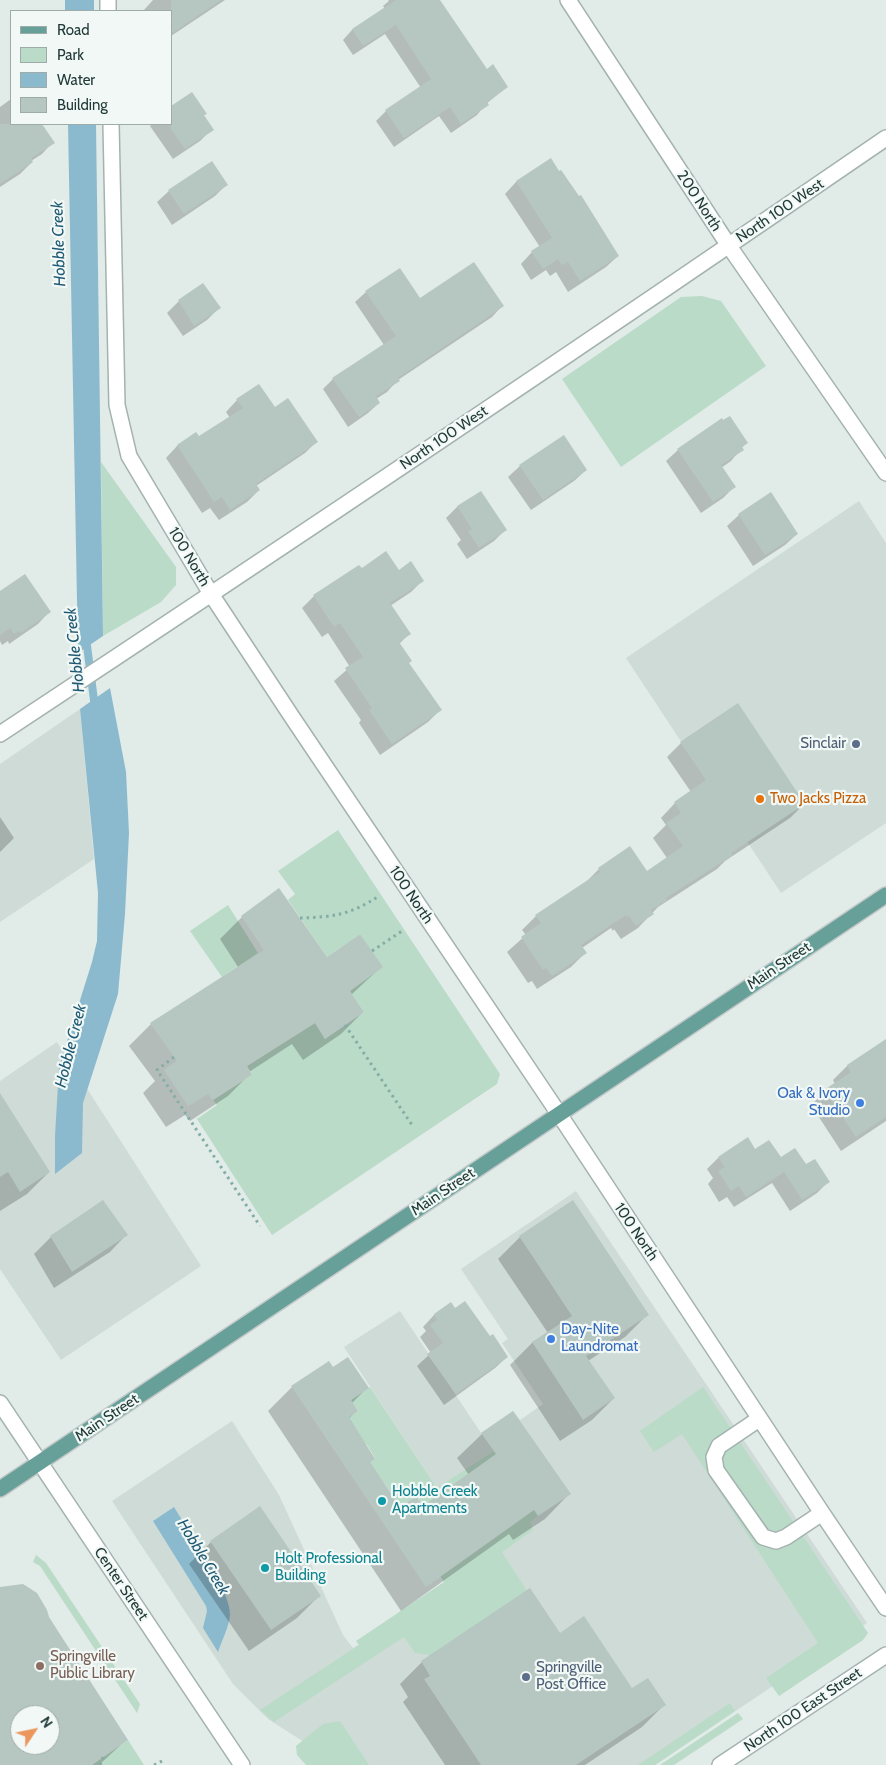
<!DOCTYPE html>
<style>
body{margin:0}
#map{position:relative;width:886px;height:1765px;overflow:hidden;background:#e1ebe8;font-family:Cabin,sans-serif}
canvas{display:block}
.legend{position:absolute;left:10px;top:10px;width:162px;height:115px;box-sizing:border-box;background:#f1f8f5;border:1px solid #9eaca9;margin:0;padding:6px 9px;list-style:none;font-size:15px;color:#223b38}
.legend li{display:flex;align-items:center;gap:10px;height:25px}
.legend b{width:25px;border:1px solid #9eaca9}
.north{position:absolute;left:10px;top:1705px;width:50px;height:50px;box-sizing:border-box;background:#f1f8f5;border:1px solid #9eaca9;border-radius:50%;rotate:56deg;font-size:14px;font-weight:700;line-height:20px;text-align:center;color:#223b38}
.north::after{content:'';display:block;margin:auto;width:18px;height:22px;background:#ec965d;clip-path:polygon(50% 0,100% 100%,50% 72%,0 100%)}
</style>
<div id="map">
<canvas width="886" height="1765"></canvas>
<ul class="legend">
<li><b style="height:6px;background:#679f99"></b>Road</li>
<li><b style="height:14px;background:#badbc8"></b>Park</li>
<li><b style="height:14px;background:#8bbace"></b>Water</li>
<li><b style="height:14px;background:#b6c6c1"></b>Building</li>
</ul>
<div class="north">N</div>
</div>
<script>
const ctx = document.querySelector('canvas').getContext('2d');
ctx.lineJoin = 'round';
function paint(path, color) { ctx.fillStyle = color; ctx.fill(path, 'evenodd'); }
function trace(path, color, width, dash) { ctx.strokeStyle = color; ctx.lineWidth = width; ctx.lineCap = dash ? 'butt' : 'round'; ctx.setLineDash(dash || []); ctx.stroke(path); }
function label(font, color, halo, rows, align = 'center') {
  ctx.font = font + ' Cabin,sans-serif'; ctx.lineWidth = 4.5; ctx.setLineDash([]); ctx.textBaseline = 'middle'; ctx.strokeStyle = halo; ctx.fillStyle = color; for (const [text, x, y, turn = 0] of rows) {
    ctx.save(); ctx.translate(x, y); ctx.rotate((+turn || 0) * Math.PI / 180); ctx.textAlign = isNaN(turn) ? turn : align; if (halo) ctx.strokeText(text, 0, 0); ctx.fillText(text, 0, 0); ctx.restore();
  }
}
paint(new Path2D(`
 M859,501l27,42v280l-105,70 -155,-235z
 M80,709l14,150 -94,63v-158z
 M57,1042l144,224 -140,94 -61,-91v-188z
 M576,1191l291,432 -212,142h-322l-7,-9 -58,-37 -35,-35 -121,-183 120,-80 47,74 64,140 10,13 136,-81 -145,-220 56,-36 81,122 32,-22 7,9 23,-16 -41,-61 6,-4 -47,-70z`), '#cfdbd7');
paint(new Path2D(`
 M702,296l19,5 45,65 -145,101 -59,-88 119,-82z
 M101,462l75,105v18l-15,17 -58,34z
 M338,830l162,244 -3,10 -225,151 -75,-116 20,-14 -4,-5 39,-25 -5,-9 68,-43 10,16 39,-27 -14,-21 32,-24 -22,-33 -33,23 -39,-57 7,-6 -17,-23z
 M228,905l30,48 -36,24 -32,-46z
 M370,1387l67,101 57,-37 44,65 -8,6 3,8 -31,22 25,39 -97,64 -15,-2 -11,-16 -130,85 -14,-12 99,-65 -3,-4 88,-59 -22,-33 3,-40 -9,-13 -16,11 -15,-23 -20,-19 10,-7 -8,-13 -27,-22 18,-12 -7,-11z
 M703,1387l165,246 -5,7 -84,56 -13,-18 52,-35 -136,-209 -28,18 -14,-21z
 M36,1555l10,8 94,141 -3,9 -97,-147 -7,-4z
 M730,1703l5,8 -80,54h-17z
 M738,1713l5,6 -69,46h-14z
 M340,1721l29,44h-63l-9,-10 -1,-9 27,-22z
 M128,1740l16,25h-53z`), '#badbc8');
paint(new Path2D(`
 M65,0h29v11h-29z
 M68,124h28l7,512 -25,17z
 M110,688l16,84 3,61 -4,81 -7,80 -35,109 -1,50 -27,21v-38l4,-69 33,-105 5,-21 1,-48 -18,-184z
 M174,1507c13,22 58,85 56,108 -1,12 -8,25 -12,37l-15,-24 4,-17 -1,-5 -53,-85z`), '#8bbace');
paint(new Path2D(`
 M153,0h72l-54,36v-25h-28z
 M388,0h50l48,70 21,17 -21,17 -9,11 -26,18 -12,-17 -45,31 -18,-26 10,-10 35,-23 -36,-54 -32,21 -10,-15 9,-10 33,-21 -2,-3 6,-5z
 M11,99v25h30l12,18 -11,12 -11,7 1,1 -12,12 -20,13v-80z
 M152,124h19l41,5 -12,12 -27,18 -23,-33z
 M551,160l67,96 -12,11 -38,25 -12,-20 -6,4 -4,-6 -15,10 -10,-16 11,-12 8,-5 -35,-53 11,-12z
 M226,185l-11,11 -43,29 -15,-23 12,-11z
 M203,285l16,23 -12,12 -24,16 -16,-23 12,-12z
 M366,292l54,8 82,6 -10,11 -94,63 -11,12 -11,7 3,4 -11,10 -20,14 -25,-38 10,-10 51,-34 -29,-43z
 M237,400l37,9 42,33 -11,11 -49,33 3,4 -12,12 -28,18 -9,-12 -8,5 -36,-55 11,-12 19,-12 3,4 31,-20 -4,-6z
 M746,443l-15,18 -10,7 13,19 -11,11 -22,15 -35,-52 12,-11z
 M520,466l66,4 -12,11 -43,29 -23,-33z
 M771,494l26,40 -12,11 -32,21 -26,-40 12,-11z
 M458,506l47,24 -11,11 -27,18 -10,-15 4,-4 -15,-22z
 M361,569l37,2 24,10 -11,11 -21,14 19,28 -10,10 9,19 32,47 -12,12 -48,33 -21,-32 2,-3 -27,-39 16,-14 -22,-34 -6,4 -20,-29 12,-12z
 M0,592l49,20 -11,12 -29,20 -1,-3 -6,4 -2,-4z
 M681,743l123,61 -14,14 -65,43 -8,8 -59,38 -20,21 -17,11 -7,-10 -1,2 -2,-3 -29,20 3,5 -14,14 -34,22 -5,-8 -4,2 -21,-31 19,-17 -4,-5 14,-14 48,-32 15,-15 31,-21 17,24 20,-14 -14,-20 13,-13 -5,-7 14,-15 16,-11 -24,-35z
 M0,817l14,21 -14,14z
 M279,889l48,69 54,9 -30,28 12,17 -22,22 -38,26 -11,-16 -43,28 1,2 -22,22 -38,25 -5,-6 -19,12 -23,-34 12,-12 -26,-35 22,-22 87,-57 -18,-28 22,-22z
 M886,1040v81l-45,30 -30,-46 14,-14 10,-7 -2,-4 14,-14z
 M0,1115l49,57 -22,22 -27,17z
 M748,1139l7,11 51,16 22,16 -11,11 -27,18 -18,-28 -38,24 -7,-10 -8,5 -11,-18 5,-6 -6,-9 11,-11z
 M126,1235l-16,17 -56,36 -20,-34 17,-17z
 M520,1237l127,78 -22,22 -37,24 26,37 -22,22 -32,21 -50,-76 22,-22 16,-10 -50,-74z
 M451,1304l4,6 35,28 17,19 -12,11 -51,37 -27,-39 14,-13 -11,-16 6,-6 -3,-4 11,-12z
 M333,1369l34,19 -15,15 5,8 -9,8 26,39 -5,5 30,46 24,-1 46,-33 -12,-17 25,-24 87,60 -24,25 -32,21 -4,-6 -108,77 -133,-200 24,-24z
 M211,1542l108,54 -22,22 -48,33 -60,-87z
 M0,1591l126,149 -27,25h-99zM20,1715h30v30h-30z
 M560,1634l72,56 32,15 -22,22 -57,38h-140l-42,-63 5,-5 -8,-13 22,-22z`), '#0003');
trace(new Path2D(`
 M86,638l9,70`), '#8bbace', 8);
paint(new Path2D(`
 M171,0h50l-50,34z
 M396,0h44l47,69 6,-5 15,23 -21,15 2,3 -28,19 -11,-17 -46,31 -19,-28 46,-31 -35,-54 -33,21 -11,-17z
 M192,92l15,22 -3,1 10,15 -29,19 -14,-20v-23z
 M0,124h42l13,19 -24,15 2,4 -33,22z
 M551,158l8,13 2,-1 18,26 2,-1 38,61 -39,25 -12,-19 -6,3 -4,-6 -15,10 -12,-18 21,-13 -36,-57z
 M212,161l16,24 -44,29 -16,-24z
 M474,262l30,44 -106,72 2,3 -24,15 4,7 -21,14 -27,-39 64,-42 -31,-45 35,-23 20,30z
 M203,283l18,25 -27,18 -16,-26z
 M259,384l16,23 13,-9 30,44 -62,42 4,6 -30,20 -8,-13 -8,5 -37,-57 19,-13 3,4 44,-28 -7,-9z
 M730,416l18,27 -6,4 2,3 -23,15 15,22 -23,15 -36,-53 45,-31 1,2z
 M564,435l23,35 -44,30 -24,-35z
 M481,491l26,39 -28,18 -11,-17 4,-2 -15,-23z
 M771,492l27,42 -33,21 -27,-41z
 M386,551l13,19 12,-9 13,20 -34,22 21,31 -12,8 13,19 -3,2 33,47 -50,34 -23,-34 3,-2 -27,-40 18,-11 -23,-34 -6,4 -21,-32 46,-30 3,3z
 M25,574l26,38 -30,21 -1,-2 -6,3 -4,-6 -10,7v-44z
 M738,703l67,101 -74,49 2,2 -67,43 1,2 -16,10 3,4 -18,12 -7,-10 -2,1 -1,-2 -45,30 6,8 -35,23 -6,-8 -3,2 -22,-33 20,-14 -6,-8 65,-43 -2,-4 32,-22 17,25 36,-25 -17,-23 15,-10 -7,-11 32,-22 -26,-38z
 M279,888l48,69 33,-23 23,33 -33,24 14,21 -39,27 -10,-16 -68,43 5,9 -39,25 -5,-6 -20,12 -24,-36 13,-9 -27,-38 114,-73 -23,-34z
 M886,1039v78l-30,20 -32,-47 27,-18 -4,-7z
 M0,1093l50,79 -30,20 -12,-20 -8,5z
 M748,1137l7,12 14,-9 12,17 14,-9 11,16 9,-5 15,23 -28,18 -18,-28 -38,25 -7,-11 -8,5 -13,-20 7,-4 -7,-10z
 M103,1200l25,35 -56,37 -22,-36z
 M573,1200l76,115 -63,41 29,42 -32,22 -51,-78 40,-26 -53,-80z
 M465,1301l25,35 3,-2 15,23 -52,37 -29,-40 16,-11 -13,-18 7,-5 -3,-6 17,-12 4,6z
 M348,1357l21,31 -18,12 7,11 -9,6 26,42 -5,3 30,45 16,-11 7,10 73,-52 -15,-21 32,-22 58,83 -33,22 -4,-6 -108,77 -135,-201 38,-25 4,6z
 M260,1506l61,90 -50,34 -61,-89z
 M23,1584l14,9 10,17 2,7 79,123 -36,25h-92v-178zM20,1715h30v30h-30z
 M530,1588l30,45 24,-17 48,72 16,-10 18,27 -90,60h-95l-57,-86 6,-3 -9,-15z`), '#b6c6c1');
const minor = new Path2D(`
 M108,0v11
 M568,0l161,246 157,227
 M111,124l6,281 12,51 82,138 81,123 267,397 263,399 64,95
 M0,734c297,-196 593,-395 886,-596
 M0,1403l242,362
 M759,1419l-40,27 -5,11 2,13 47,67 13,4 10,-4 36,-24
 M720,1765l166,-110`);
const major = new Path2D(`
 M0,1489l886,-594`);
trace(minor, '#a4b3b0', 18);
trace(major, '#c1c8c7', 18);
trace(new Path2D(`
 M300,918c33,-1 50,-3 79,-22
 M372,951l30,-20
 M345,1025l67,100
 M174,1057l-17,13 103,156
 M100,1765l3,-8
 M154,1765l10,-5`), '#83ada6', 3, [2.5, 4]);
trace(minor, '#fff', 15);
trace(major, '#679f99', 15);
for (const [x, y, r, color] of [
 [856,744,5,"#5c6f8a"],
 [760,799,5,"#e8710a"],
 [860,1103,5,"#3f7fe0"],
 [551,1339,5,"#3f7fe0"],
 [382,1501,5,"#0f9aa8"],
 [265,1568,5,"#0f9aa8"],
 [40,1666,5,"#8d6e63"],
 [526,1677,5,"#5c6f8a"]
]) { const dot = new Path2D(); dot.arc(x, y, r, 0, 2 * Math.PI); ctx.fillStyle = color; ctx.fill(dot); trace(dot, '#f1f8f5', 2); }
label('15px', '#223b38', '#f1f8f5', [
 ["200 North",699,201,57],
 ["North 100 West",780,211,-34],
 ["North 100 West",444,438,-34],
 ["100 North",189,557,59],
 ["100 North",411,895,56],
 ["Main Street",779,966,-34],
 ["Main Street",443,1192,-34],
 ["100 North",636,1232,56],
 ["Main Street",107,1418,-34],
 ["Center Street",121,1584,56],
 ["North 100 East Street",803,1710,-34]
]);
label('15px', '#4e5e75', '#f1f8f5', [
 ["Sinclair",846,744],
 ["Springville",536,1668,"left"],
 ["Post Office",536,1685,"left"]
], 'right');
label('15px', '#c56008', '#f1f8f5', [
 ["Two Jacks Pizza",770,799]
], 'left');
label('15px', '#366cbe', '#f1f8f5', [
 ["Oak & Ivory",850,1094],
 ["Studio",850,1111],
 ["Day-Nite",561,1330,"left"],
 ["Laundromat",561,1347,"left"]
], 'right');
label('15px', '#0d838f', '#f1f8f5', [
 ["Hobble Creek",392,1492],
 ["Apartments",392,1509],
 ["Holt Professional",275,1559],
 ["Building",275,1576]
], 'left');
label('15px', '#785e54', '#f1f8f5', [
 ["Springville",50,1657],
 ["Public Library",50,1674]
], 'left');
label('italic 16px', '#1f5974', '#f1f8f5', [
 ["Hobble Creek",59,244,-92],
 ["Hobble Creek",75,650,-96],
 ["Hobble Creek",71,1046,-76],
 ["Hobble Creek",203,1557,59]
]);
</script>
